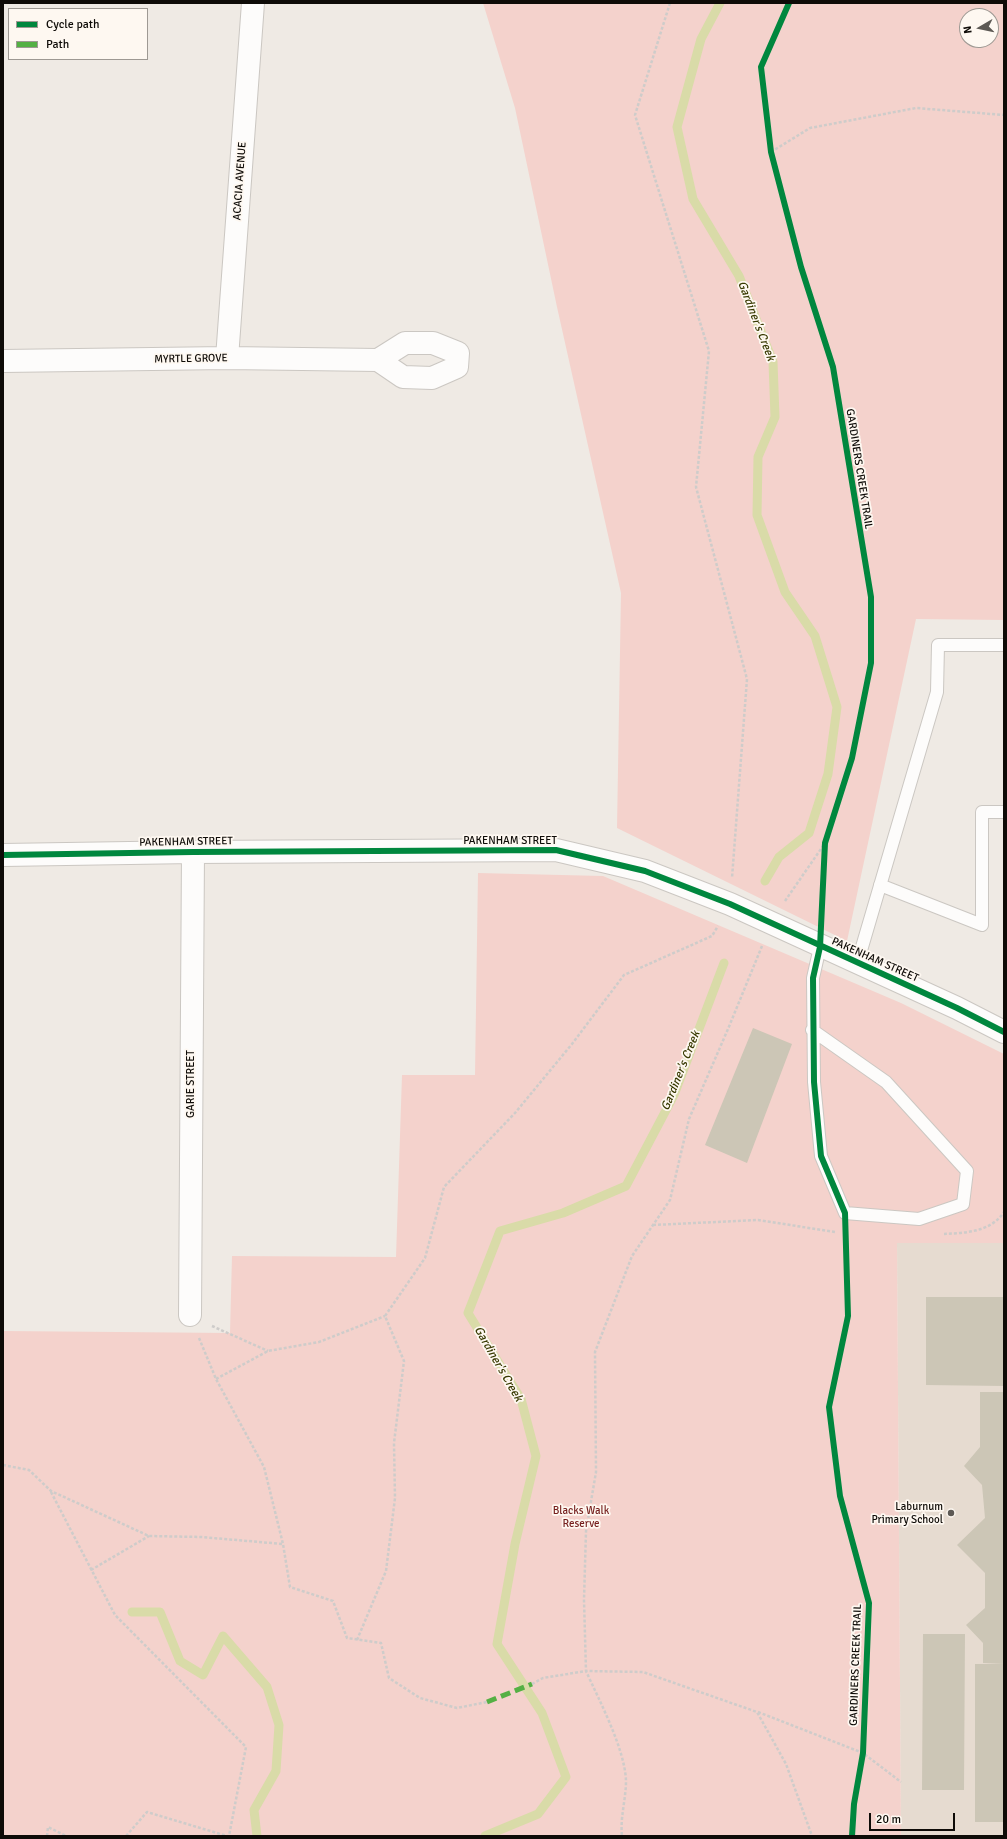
<!DOCTYPE html>
<style>
body{margin:0}
#map{position:relative;width:1007px;height:1839px;overflow:hidden;background:#efeae4;font-family:Signika,sans-serif}
canvas{display:block}
.frame{position:absolute;inset:0;border:4px solid #0e0b07;pointer-events:none}
.legend{position:absolute;left:8px;top:8px;width:140px;height:52px;box-sizing:border-box;background:#fef8f1;border:1px solid #9e9993;margin:0;padding:5px 7px;list-style:none;font-size:12px;color:#0e0b07}
.legend li{display:flex;align-items:center;gap:8px;height:20px}
.legend b{width:20px;border:1px solid #9e9993}
.north{position:absolute;left:959px;top:8px;width:40px;height:40px;box-sizing:border-box;background:#fef8f1;border:1px solid #9e9993;border-radius:50%;rotate:261deg;font-size:11px;font-weight:700;line-height:16px;text-align:center;color:#0e0b07}
.north::after{content:'';display:block;margin:auto;width:14px;height:18px;background:#5d5954;clip-path:polygon(50% 0,100% 100%,50% 72%,0 100%)}
.scale{position:absolute;left:869px;top:1813px;width:86px;height:18px;box-sizing:border-box;border:2px solid #0e0b07;border-top:0;padding-left:5px;font-size:12px;line-height:14px;white-space:nowrap;color:#0e0b07;-webkit-text-stroke:3px #fef8f1;paint-order:stroke}
</style>
<div id="map">
<canvas width="1007" height="1839"></canvas>
<div class="frame"></div>
<ul class="legend">
<li><b style="height:5px;background:#00873e"></b>Cycle path</li>
<li><b style="height:5px;background:#54b044"></b>Path</li>
</ul>
<div class="north">N</div>
<div class="scale">20 m</div>
</div>
<script>
const ctx = document.querySelector('canvas').getContext('2d');
ctx.lineJoin = 'round';
function paint(path, color) { ctx.fillStyle = color; ctx.fill(path, 'evenodd'); }
function trace(path, color, width, dash) { ctx.strokeStyle = color; ctx.lineWidth = width; ctx.lineCap = dash ? 'butt' : 'round'; ctx.setLineDash(dash || []); ctx.stroke(path); }
function label(font, color, halo, rows, align = 'center') {
  ctx.font = font + ' Signika,sans-serif'; ctx.lineWidth = 3.5; ctx.setLineDash([]); ctx.textBaseline = 'middle'; ctx.strokeStyle = halo; ctx.fillStyle = color; for (const [text, x, y, turn = 0] of rows) {
    ctx.save(); ctx.translate(x, y); ctx.rotate((+turn || 0) * Math.PI / 180); ctx.textAlign = isNaN(turn) ? turn : align; if (halo) ctx.strokeText(text, 0, 0); ctx.fillText(text, 0, 0); ctx.restore();
  }
}
paint(new Path2D(`
 M914,1242l90,1v593h-103l-4,-593z`), '#e6dbd0');
paint(new Path2D(`
 M483,3h521v617l-88,-1 -69,322 -230,-113 4,-235 -64,-286 -42,-199zM967,16h24v24h-24z
 M478,873l125,3 298,127 103,51v189h-107l4,593h-898v-505l227,2 2,-77 164,1 6,-182h73z`), '#f4d2cc');
trace(new Path2D(`
 M720,3l-19,36 -24,88 16,72 46,77 34,86 2,55 -17,40 -1,58 28,77 30,44 22,71 -9,67 -19,59 -30,24 -14,24
 M132,1612h28l20,49 23,14 20,-39 44,51 12,38 -3,46 -22,39 3,26
 M485,1836l53,-22 28,-37 -24,-64 -45,-69 18,-100 21,-88 -15,-57 -53,-86 32,-82 63,-18 63,-27 48,-91 50,-132`), '#d9dba8', 9);
paint(new Path2D(`
 M753,1028l39,16 -45,119 -42,-18z
 M926,1297h78v89l-78,-1z
 M980,1392h24v272l-21,-1v-20l-17,-18 19,-17v-35l-28,-28 28,-27 -3,-33 -18,-19 16,-19z
 M923,1634h42l-1,156h-42z
 M975,1664h29v158h-29z`), '#ccc6b6');
const lane = new Path2D(`
 M880,885l102,40v-113h22
 M857,964l80,-272 1,-47h66
 M812,1030l74,52 81,89 -4,33 -44,15 -74,-6 -24,-57 -7,-74 -1,-104 7,-31`);
const street = new Path2D(`
 M405,343h28l25,10 -1,14 -25,11 -29,-1 -25,-17z
 M227,358l26,-355
 M3,361l224,-3 151,2
 M3,855l190,-3 363,-2 89,21 85,33 227,104 47,24
 M190,1315l3,-463`);
trace(lane, '#cbc7c2', 14);
trace(street, '#cbc7c2', 24);
trace(new Path2D(`
 M670,3l-35,112 74,236 -13,136 51,192 -15,199
 M771,152l39,-24 106,-20 88,7
 M785,901l40,-58
 M762,946l-34,83 -39,90 -19,81 -38,56 -37,96 1,120 -10,59 -2,69 2,71 57,1 114,40 29,52 26,72
 M653,1225l105,-5 77,12
 M944,1234c21,-1 47,-2 60,-22
 M212,1326l56,25
 M199,1338l17,41 48,88 19,77
 M216,1379l52,-28 51,-9 66,-26
 M3,1465l26,5 22,21 98,45 52,1 82,7 7,43 43,14 14,37 34,5 8,35 31,20 37,10 30,-6
 M51,1492l64,123 131,132 -17,89
 M91,1570l58,-34
 M357,1640l29,-69 9,-73 -1,-55 10,-82 -19,-45 40,-58 19,-71 71,-74 57,-69 52,-69 88,-39 6,-10
 M532,1684l11,-6 43,-7c13,29 39,78 40,110 0,18 -6,36 -4,55
 M758,1712l105,41 38,29
 M47,1836l1,-9 18,9
 M126,1836l21,-24 80,24`), '#ceccca', 2.5, [3, 2]);
trace(lane, '#fdfcfb', 12);
trace(street, '#fdfcfb', 22);
trace(new Path2D(`
 M487,1702l45,-18`), '#54b044', 5, [10, 5]);
trace(new Path2D(`
 M789,3l-28,64 10,85 30,115 32,100 38,230v66l-19,95 -27,85 -5,104 -7,31 1,104 7,74 24,57 3,103 -19,91 11,89 29,107 -6,150 -9,51 -2,32
 M3,855l190,-3 363,-2 89,21 85,33 227,104 47,24`), '#00873e', 6);
for (const [x, y, r, color] of [
 [951,1513,4,"#5d5954"]
]) { const dot = new Path2D(); dot.arc(x, y, r, 0, 2 * Math.PI); ctx.fillStyle = color; ctx.fill(dot); trace(dot, '#fef8f1', 1.5); }
label('11px', '#0e0b07', '#fef8f1', [
 ["ACACIA AVENUE",240,181,-86],
 ["MYRTLE GROVE",191,359,-1],
 ["GARDINERS CREEK TRAIL",859,469,81],
 ["PAKENHAM STREET",510,841],
 ["PAKENHAM STREET",186,842,-1],
 ["PAKENHAM STREET",875,960,24],
 ["GARIE STREET",191,1084,-90],
 ["GARDINERS CREEK TRAIL",856,1665,-88]
]);
label('11px', '#0e0b07', '#fef8f1', [
 ["Laburnum",943,1507],
 ["Primary School",943,1520]
], 'right');
label('11px', '#751e1c', '#fef8f1', [
 ["Blacks Walk",581,1511],
 ["Reserve",581,1524]
]);
label('italic 12px', '#383a02', '#fef8f1', [
 ["Gardiner's Creek",756,321,69],
 ["Gardiner's Creek",681,1071,-68],
 ["Gardiner's Creek",498,1364,60]
]);
</script>
